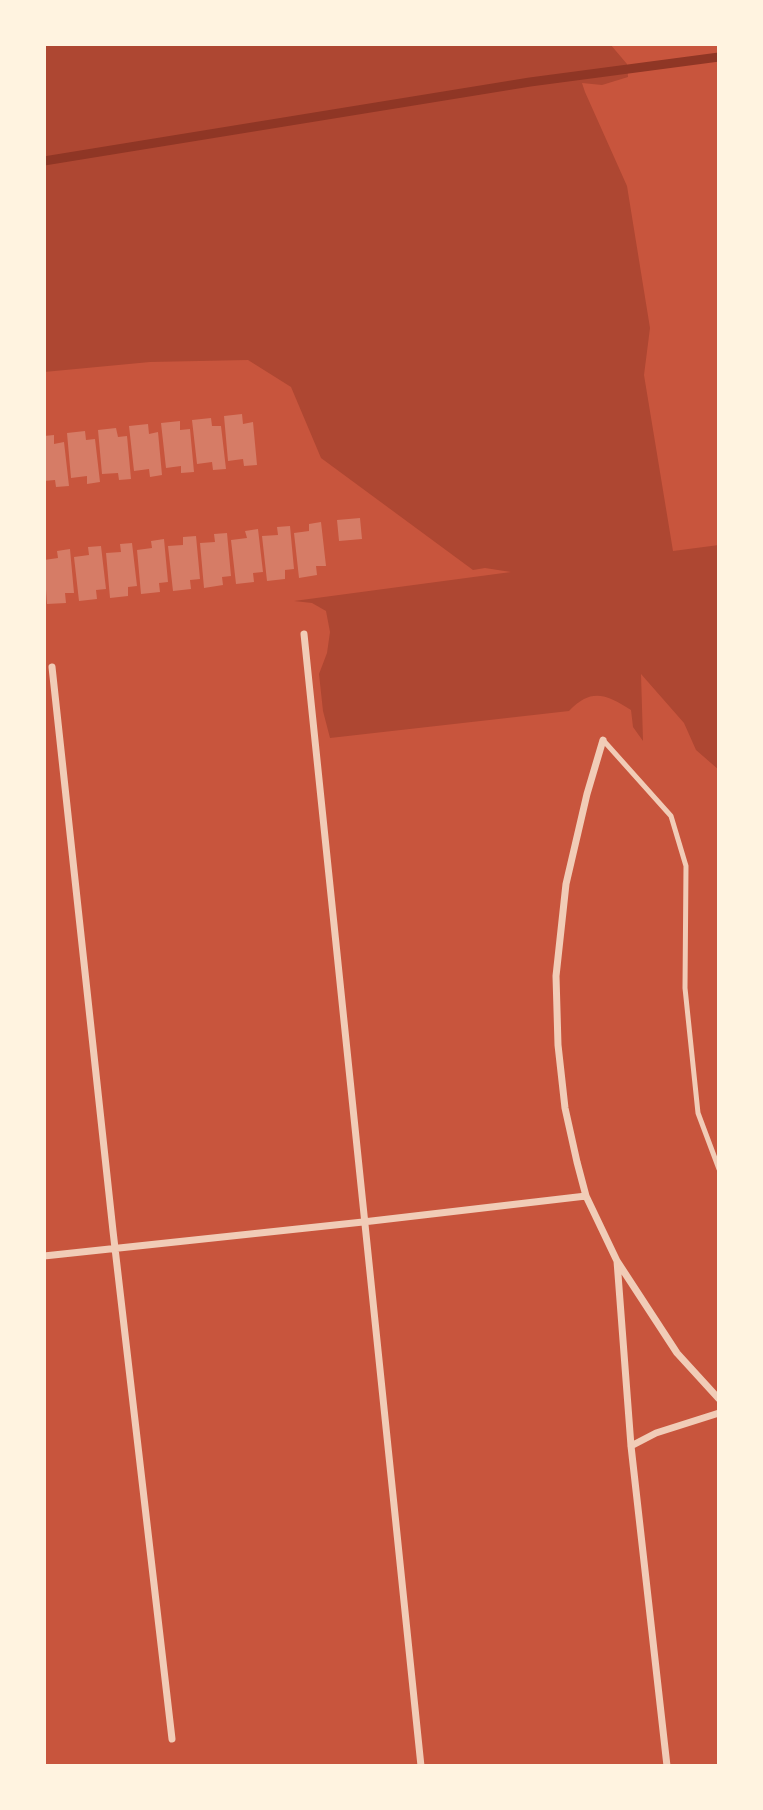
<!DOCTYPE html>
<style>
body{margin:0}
#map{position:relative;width:763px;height:1810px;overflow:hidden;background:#c8553d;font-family:Jost,sans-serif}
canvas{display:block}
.frame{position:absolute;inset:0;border:46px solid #fff3e0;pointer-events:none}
</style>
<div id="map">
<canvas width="763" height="1810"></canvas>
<div class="frame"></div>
</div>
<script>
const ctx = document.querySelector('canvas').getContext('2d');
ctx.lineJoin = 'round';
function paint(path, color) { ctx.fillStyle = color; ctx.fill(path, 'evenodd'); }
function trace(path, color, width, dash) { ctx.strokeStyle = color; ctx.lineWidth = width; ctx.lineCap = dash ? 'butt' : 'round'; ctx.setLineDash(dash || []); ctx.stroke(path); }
paint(new Path2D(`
 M44,44h566l17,20 1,13 -26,8 -20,-2 3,9 42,94 23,142 -6,47 29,176 46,-6v225l-23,-20 -12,-27 -43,-49 2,67 -10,-14 -2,-17c-25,-16 -40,-22 -62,1l-239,27 -7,-27 -4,-37 8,-21 3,-21 -4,-21 -14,-8 -18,-2 217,-29 -26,-4 -12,2 -152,-112 -30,-71 -43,-27 -98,2 -106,10z`), '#ae4732');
trace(new Path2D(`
 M44,161l486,-79 189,-25`), '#8f3625', 9);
paint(new Path2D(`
 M242,414l1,10 10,-2 4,43 -13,1 -1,-7 -15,2 -4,-45z
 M211,418l1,8h9l5,43 -13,1 -1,-8 -15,2 -5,-44z
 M180,421v9l10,-1 4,43 -13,1v-7l-15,2 -5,-45z
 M148,424l1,10 9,-2 4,43 -12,2 -1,-8 -15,2 -5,-45z
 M116,428l2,9 9,-1 4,43 -12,1 -1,-7 -16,1 -4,-44z
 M85,431l1,9 9,-1 5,43 -13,2v-8l-16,2 -4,-45z
 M54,435v9l10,-2 5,44 -13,1 -1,-7 -11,1v-45z
 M360,518l2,21 -23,2 -2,-21z
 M321,522l5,44h-10l1,9 -18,3 -5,-45 15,-2v-7z
 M290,526l4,43 -9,1v9l-18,2 -5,-45 16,-1 -1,-8z
 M258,529l5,43 -10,1 1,9 -18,2 -5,-44 16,-2 -2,-7z
 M227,533l4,43 -9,1 1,8 -19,3 -4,-45 15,-1 -1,-8z
 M196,536l4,43 -10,1 1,9 -18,2 -5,-45 15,-1v-8z
 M164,539l4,43 -9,1 1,9 -19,2 -4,-44 15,-2 -1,-7z
 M132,543l5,43 -9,1v9l-18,2 -4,-45 15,-1 -1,-8z
 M101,546l5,43 -10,1 1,9 -18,2 -5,-44 15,-2 -1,-8z
 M70,549l4,44h-9l1,10 -19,1 -3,-44 14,-2 -1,-7z`), '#d67c66');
trace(new Path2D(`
 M603,740l68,76 15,50 -1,122 13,125 21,56`), '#f1ccb7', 5);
trace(new Path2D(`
 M304,634l117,1132
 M52,667l61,564 59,508
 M603,740l-16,54 -21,90 -10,92 2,69 7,63 12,54 9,34 31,65 14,185 36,320
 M44,1256l319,-34 223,-26
 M617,1261l60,92 42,46
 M631,1446l25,-13 63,-20`), '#f1ccb7', 7);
</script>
